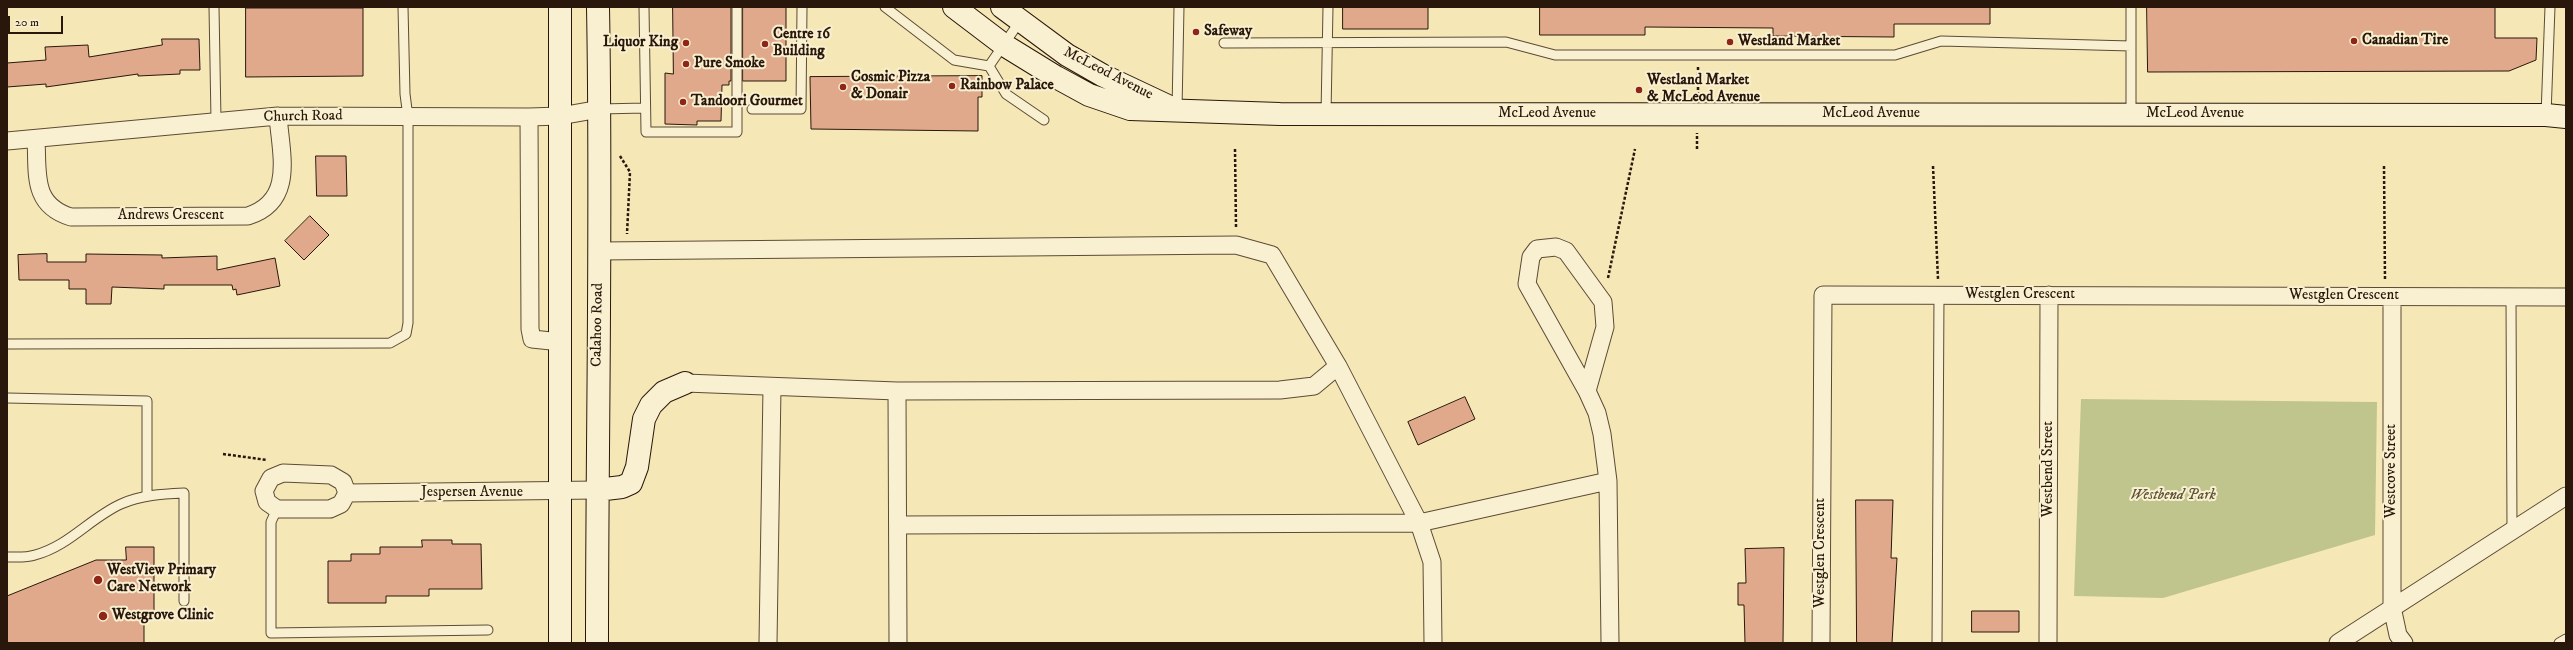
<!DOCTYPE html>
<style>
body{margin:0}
#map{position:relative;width:2573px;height:650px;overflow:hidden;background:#f5e8b6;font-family:"IM FELL DW Pica",serif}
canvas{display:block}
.frame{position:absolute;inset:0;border:8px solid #29170b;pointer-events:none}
.scale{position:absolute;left:8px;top:16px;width:55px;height:18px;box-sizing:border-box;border:2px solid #29170b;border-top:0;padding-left:5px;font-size:12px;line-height:14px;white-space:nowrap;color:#29170b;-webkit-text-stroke:3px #f8f0d0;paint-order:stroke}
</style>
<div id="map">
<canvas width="2573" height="650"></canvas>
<div class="frame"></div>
<div class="scale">20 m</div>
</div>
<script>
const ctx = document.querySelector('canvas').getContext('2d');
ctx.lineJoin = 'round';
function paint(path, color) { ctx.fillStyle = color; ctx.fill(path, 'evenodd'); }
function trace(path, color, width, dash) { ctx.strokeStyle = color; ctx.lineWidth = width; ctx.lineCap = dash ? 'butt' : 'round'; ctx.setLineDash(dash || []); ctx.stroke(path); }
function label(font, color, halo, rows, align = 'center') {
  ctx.font = font + ' "IM FELL DW Pica",serif'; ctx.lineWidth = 4; ctx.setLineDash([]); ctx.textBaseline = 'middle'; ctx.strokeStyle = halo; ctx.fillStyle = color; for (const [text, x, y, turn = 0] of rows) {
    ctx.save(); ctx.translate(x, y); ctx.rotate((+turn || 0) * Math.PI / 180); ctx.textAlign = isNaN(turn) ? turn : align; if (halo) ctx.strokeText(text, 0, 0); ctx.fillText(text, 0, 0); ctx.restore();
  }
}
paint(new Path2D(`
 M2081,399l296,3 -2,133 -212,63 -89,-2z`), '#bfc58c');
const building = new Path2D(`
 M673,7h58v74h-2v4h-7l-1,36h-24v4l-32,-1v-51l8,1z
 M743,7h43v74h-43z
 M1343,7h85v22h-85z
 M1540,7h450v17h-96v13l-121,-1v-8l-128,-1v8h-105z
 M2147,7h348v31h42l-1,22 -27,11 -361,1z
 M246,8h117v68l-117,1z
 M162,39h37l1,31h-20v4l-42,2v-2l-92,13v-3l-39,3v-24l39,-3 -1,-13 43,-2 1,12 73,-12z
 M982,76v21h-4v34l-167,-2 -1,-52z
 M316,156h30l1,40h-30z
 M310,216l19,19 -25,25 -19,-19z
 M47,254v8h39v-8l76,1v3l55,-2v14l58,-12 5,28 -43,9 -1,-6 -3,1 -1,-5h-68v4l-52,-2 -1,17h-25v-15h-17v-9h-50l-1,-25z
 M1465,397l10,22 -57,26 -10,-23z
 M1856,500h37l-2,58h6l-5,85h-35z
 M422,540h30v4h29l1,45h-53v7h-43v7h-58v-42h23v-7h29v-7h42z
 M126,547h28v64h-10v32h-137v-47l89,-36h30z
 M1784,548l-1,95h-38l-1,-38h-6v-22h8l-1,-34z
 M1972,611h47v21h-47z`);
paint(building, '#e1a98c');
trace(building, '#29170b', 1);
const lane = new Path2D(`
 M214,7l2,113
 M644,7l2,125h91v-125
 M885,7l69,53 35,6 17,28 38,26
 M2131,7v107
 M1224,43l282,-1 49,13h340l46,-14 190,5
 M989,66l31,-45
 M600,109l45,-1
 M752,109h49l1,-102
 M1177,110l2,-103
 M1326,114l2,-107
 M2546,115l4,-108
 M2511,297l1,234
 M7,344l383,-1 16,-9 2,-11v-206l-3,-23 -2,-87
 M7,398l140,3v94
 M277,509l-6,13v111l217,-3
 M7,557c9,0 19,1 28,-2 34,-9 55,-37 86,-51 20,-9 41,-10 63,-11v108
 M1937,643l2,-348
 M2559,643l7,-4`);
const street = new Path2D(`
 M529,117l1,212 2,10 29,3
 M36,139c2,33 -5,66 35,78l177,-1c47,-15 33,-61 30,-100
 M7,141l271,-25 251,1 31,-1 40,-7
 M600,251l636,-6 36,10 66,111 81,157 13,39 1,81
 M2392,297v310l6,28 6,8
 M685,383l212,8 383,-1 34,-4 24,-20
 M897,391l1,252
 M1587,391l18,-64 -2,-25 -37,-51 -10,-4 -19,2 -6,8 -4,27 60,107 10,22 5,21 6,47 2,162
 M283,473l48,2 12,7 4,11 -6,11 -11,5h-53l-10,-7 -3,-11 7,-13z
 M347,493l250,-3
 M898,525l521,-2 189,-42
 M768,643l4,-256
 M1821,643l2,-348 743,2
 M2048,643l1,-348
 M2338,643l228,-147`);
const secondary = new Path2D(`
 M560,7v636
 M954,7l50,38 52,32 33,18 41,14 150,5 1266,1 20,2
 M1002,7l65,48 35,20 70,33
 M597,490l25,-3 9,-4 6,-16 7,-48 7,-14 13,-13 21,-9
 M597,643c0,-212 5,-424 1,-636`);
trace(lane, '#5c4b36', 11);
trace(street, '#5c4b36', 19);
trace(secondary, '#29170b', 24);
trace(new Path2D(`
 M1698,67v27
 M1235,149l1,78
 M1697,149v-16
 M620,156l10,16 -3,62
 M1933,166l5,113
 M2384,166l1,114
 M1608,278l27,-129
 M223,454l44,6`), '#29170b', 2.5, [3, 2]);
trace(lane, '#f8f0d0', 9);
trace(street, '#f8f0d0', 17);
trace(secondary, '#f8f0d0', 22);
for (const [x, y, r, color] of [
 [1196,32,4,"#8f2418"],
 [2354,41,4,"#8f2418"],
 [1730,42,4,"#8f2418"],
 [686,43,4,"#8f2418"],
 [765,44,4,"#8f2418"],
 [686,64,4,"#8f2418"],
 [952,86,4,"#8f2418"],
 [843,87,4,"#8f2418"],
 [1639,90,4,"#8f2418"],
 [683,102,4,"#8f2418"],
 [98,580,5,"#8f2418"],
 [103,616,5,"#8f2418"]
]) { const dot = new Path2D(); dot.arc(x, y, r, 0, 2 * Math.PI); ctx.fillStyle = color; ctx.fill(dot); trace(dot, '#f8f0d0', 1.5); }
label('bold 15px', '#29170b', '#f8f0d0', [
 ["Safeway",1204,32],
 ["Centre 16",773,35],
 ["Building",773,52],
 ["Canadian Tire",2362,41],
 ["Westland Market",1738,42],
 ["Liquor King",678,43,"right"],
 ["Pure Smoke",694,64],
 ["Cosmic Pizza",851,78],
 ["& Donair",851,95],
 ["Westland Market",1647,81],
 ["& McLeod Avenue",1647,98],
 ["Rainbow Palace",960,86],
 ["Tandoori Gourmet",691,102],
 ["WestView Primary",107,571],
 ["Care Network",107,588],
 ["Westgrove Clinic",112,616]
], 'left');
label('15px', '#29170b', '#f8f0d0', [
 ["McLeod Avenue",1108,74,27],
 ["McLeod Avenue",1547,114],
 ["McLeod Avenue",1871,114],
 ["McLeod Avenue",2195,114],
 ["Church Road",303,117,-1],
 ["Andrews Crescent",171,216],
 ["Westglen Crescent",2020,295],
 ["Westglen Crescent",2344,296],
 ["Calahoo Road",598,325,-89],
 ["Westbend Street",2049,469,-90],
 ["Westcove Street",2392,471,-90],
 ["Jespersen Avenue",472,493],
 ["Westglen Crescent",1821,553,-90]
]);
label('italic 15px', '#5e5438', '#f8f0d0', [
 ["Westbend Park",2173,496]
]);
</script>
